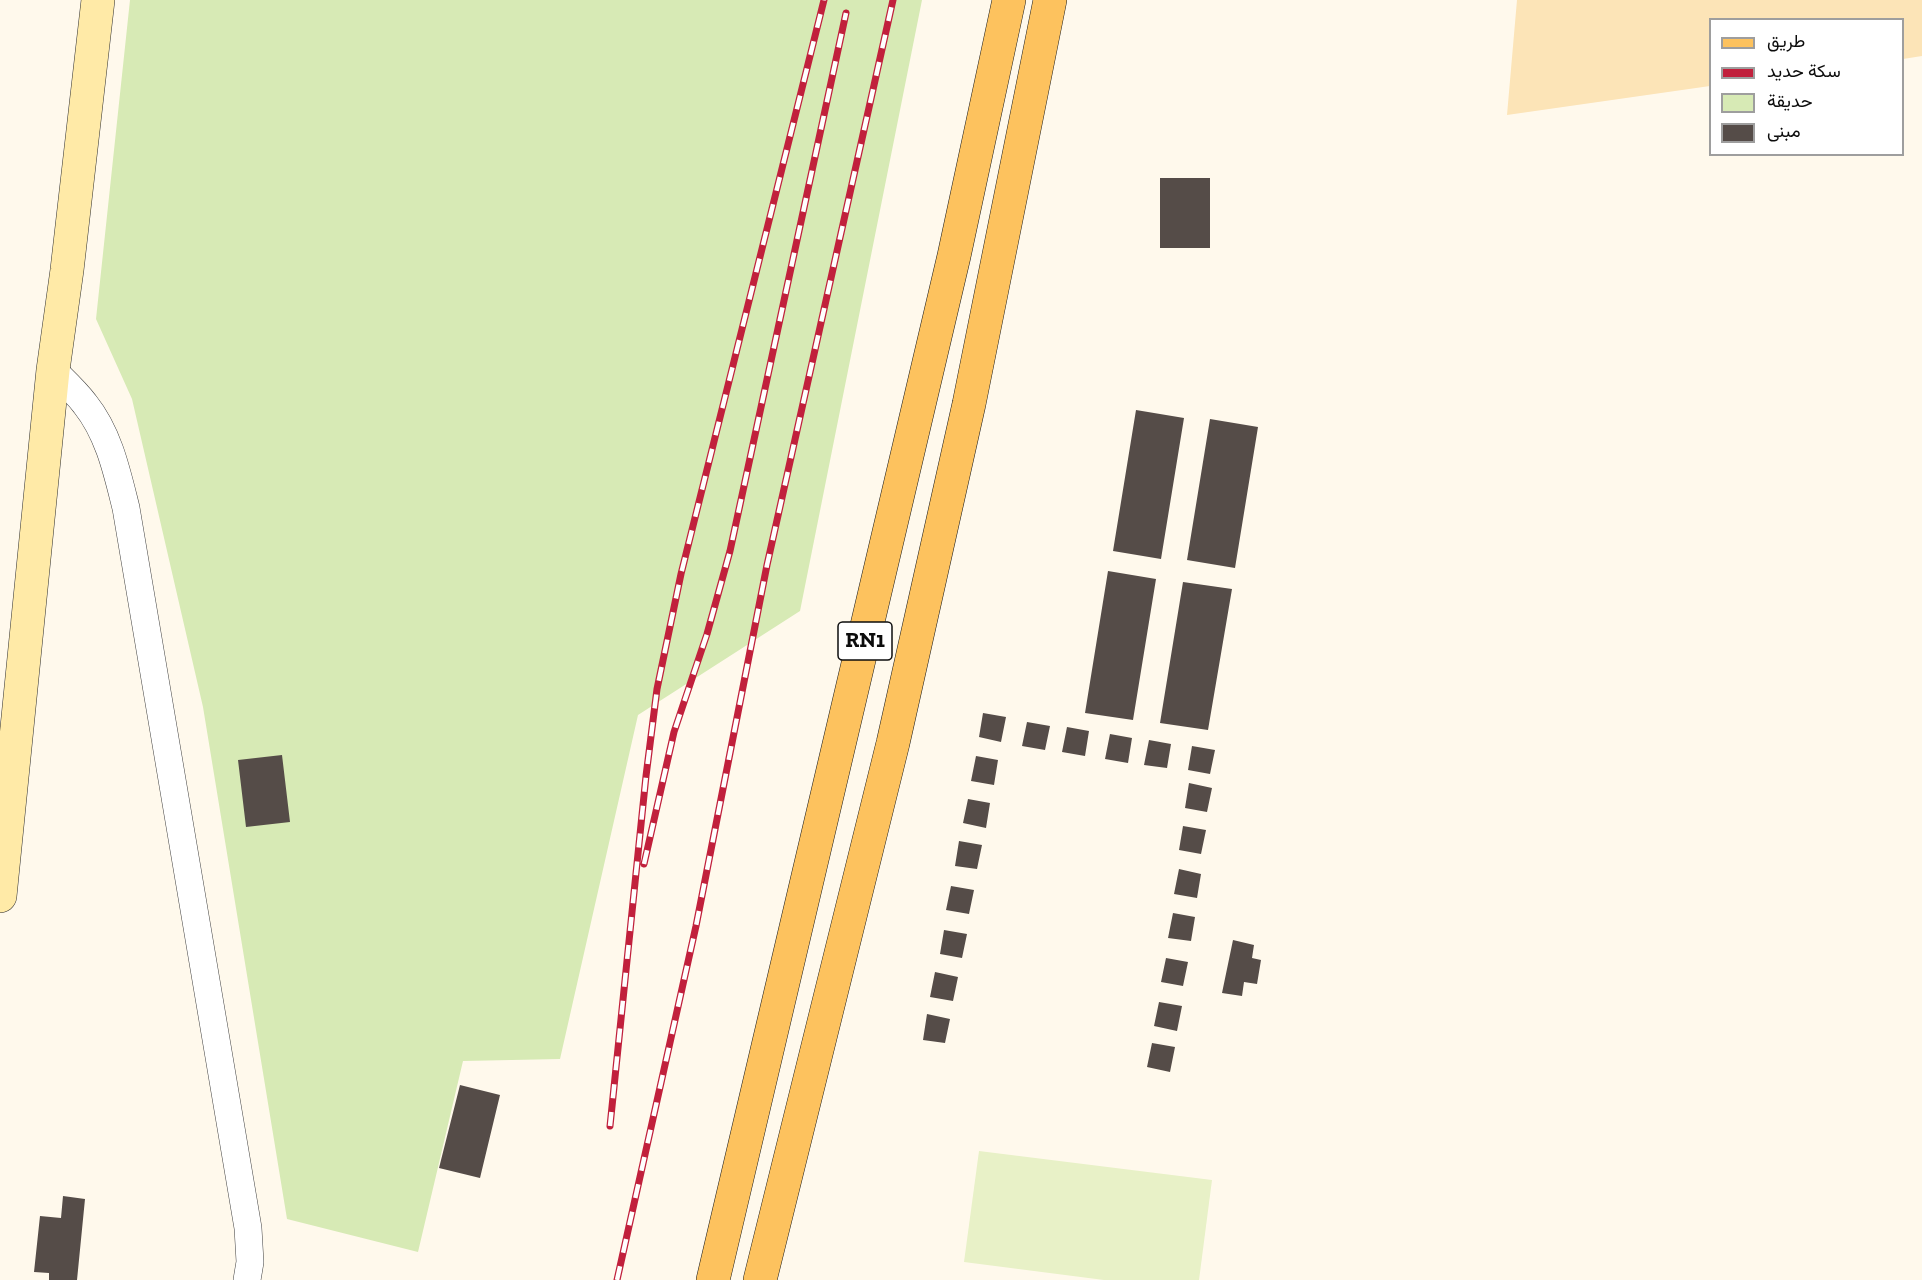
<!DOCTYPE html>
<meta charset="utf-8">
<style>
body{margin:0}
#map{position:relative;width:1922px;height:1280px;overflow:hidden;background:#fff9ec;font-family:"Zilla Slab",Vazirmatn,serif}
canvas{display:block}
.legend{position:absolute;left:1709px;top:18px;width:195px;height:138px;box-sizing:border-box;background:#fff;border:2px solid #9e9e9e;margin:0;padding:8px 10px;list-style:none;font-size:18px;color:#0c0c0c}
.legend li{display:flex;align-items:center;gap:12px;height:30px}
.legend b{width:30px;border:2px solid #9e9e9e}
</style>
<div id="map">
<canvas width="1922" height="1280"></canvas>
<ul class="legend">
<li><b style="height:8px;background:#fdc25e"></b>طريق</li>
<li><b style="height:8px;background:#c1203c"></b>سكة حديد</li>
<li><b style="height:16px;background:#d7eab5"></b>حديقة</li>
<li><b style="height:16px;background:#554c48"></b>مبنى</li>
</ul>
</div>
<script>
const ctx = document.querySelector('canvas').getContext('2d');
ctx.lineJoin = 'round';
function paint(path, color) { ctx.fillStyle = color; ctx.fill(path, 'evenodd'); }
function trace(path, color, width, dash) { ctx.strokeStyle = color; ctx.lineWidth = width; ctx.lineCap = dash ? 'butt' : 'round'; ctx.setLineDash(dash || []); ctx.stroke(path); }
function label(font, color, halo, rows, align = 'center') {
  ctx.font = font + ' "Zilla Slab",serif'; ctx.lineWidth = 6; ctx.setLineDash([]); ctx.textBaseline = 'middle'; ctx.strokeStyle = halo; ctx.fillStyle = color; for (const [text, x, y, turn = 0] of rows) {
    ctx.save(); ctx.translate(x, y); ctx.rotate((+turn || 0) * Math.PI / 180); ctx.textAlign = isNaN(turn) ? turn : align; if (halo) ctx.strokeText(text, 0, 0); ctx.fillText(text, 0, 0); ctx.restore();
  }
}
paint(new Path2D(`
 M130,0h792l-122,611 -162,104 -78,344 -97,2 -45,191 -131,-33 -84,-512 -71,-308 -36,-80z`), '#d7eab5');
paint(new Path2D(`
 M1517,0h405v56l-19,3 -1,-39h-192v66l-203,29z`), '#fce4b7');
paint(new Path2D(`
 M979,1151l233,29 -13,100h-95l-140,-18z`), '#e8f1c7');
paint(new Path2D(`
 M1160,178h50v70h-50z
 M1136,410l48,8 -23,141 -48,-8z
 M1210,419l48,8 -23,141 -48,-8z
 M1108,571l48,8 -23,141 -48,-7z
 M1183,582l49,7 -24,141 -48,-7z
 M983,713l23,4 -5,25 -22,-5z
 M1027,722l23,4 -5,24 -23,-4z
 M1067,727l22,4 -4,25 -23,-4z
 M1110,734l22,4 -4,25 -23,-4z
 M1149,740l22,4 -4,24 -23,-3z
 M1192,746l23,4 -5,24 -22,-4z
 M282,755l8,67 -44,5 -8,-67z
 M976,756l22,4 -4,25 -23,-4z
 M1189,783l23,5 -5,24 -22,-4z
 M968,799l22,4 -4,25 -23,-5z
 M1183,826l23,4 -5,24 -22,-4z
 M959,841l23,4 -5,24 -22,-3z
 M1179,869l22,5 -4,24 -23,-4z
 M951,886l23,4 -5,24 -23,-4z
 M1173,913l22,4 -4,24 -23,-3z
 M944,930l23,4 -5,24 -22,-4z
 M1233,940l21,5 -2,13 9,2 -4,24 -13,-2 -2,14 -20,-3z
 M1166,958l22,4 -5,24 -22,-4z
 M935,972l23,5 -5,24 -23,-4z
 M1159,1002l23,4 -5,25 -23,-5z
 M927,1014l23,5 -5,24 -22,-3z
 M1152,1043l23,4 -5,25 -23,-5z
 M460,1085l40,10 -20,83 -41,-10z
 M63,1196l22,3 -8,81h-28v-7l-15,-1 6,-56 21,2z`), '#554c48');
const street = new Path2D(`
 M53,370c11,11 23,22 32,34 24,30 32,68 41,104l122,720 2,34 -3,18`);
const secondary = new Path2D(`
 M0,896l53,-526 14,-100 31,-270`);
const primary = new Path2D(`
 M713,1280l241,-1024 55,-256
 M760,1280l133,-537 76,-339 81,-404`);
trace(street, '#3f3f3f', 28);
trace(secondary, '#2e2e2e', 34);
trace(primary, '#1d1d1d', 34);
trace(street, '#fff', 27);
trace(secondary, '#ffeaa7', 33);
trace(primary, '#fdc25e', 33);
const rail = new Path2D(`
 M644,864l30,-132 33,-98 23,-83 116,-538
 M610,1126l36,-350 11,-87 24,-115 143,-574
 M617,1280l79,-354 71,-361 126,-565`);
trace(rail, '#c1203c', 7);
trace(rail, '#fff', 4.5, [14]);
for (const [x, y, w] of [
 [865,641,54]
]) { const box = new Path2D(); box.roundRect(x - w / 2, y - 19, w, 38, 4.5); ctx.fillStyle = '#fff'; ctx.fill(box); trace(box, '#0c0c0c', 1.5); }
label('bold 22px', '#0c0c0c', null, [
 ["RN1",865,641]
]);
</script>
